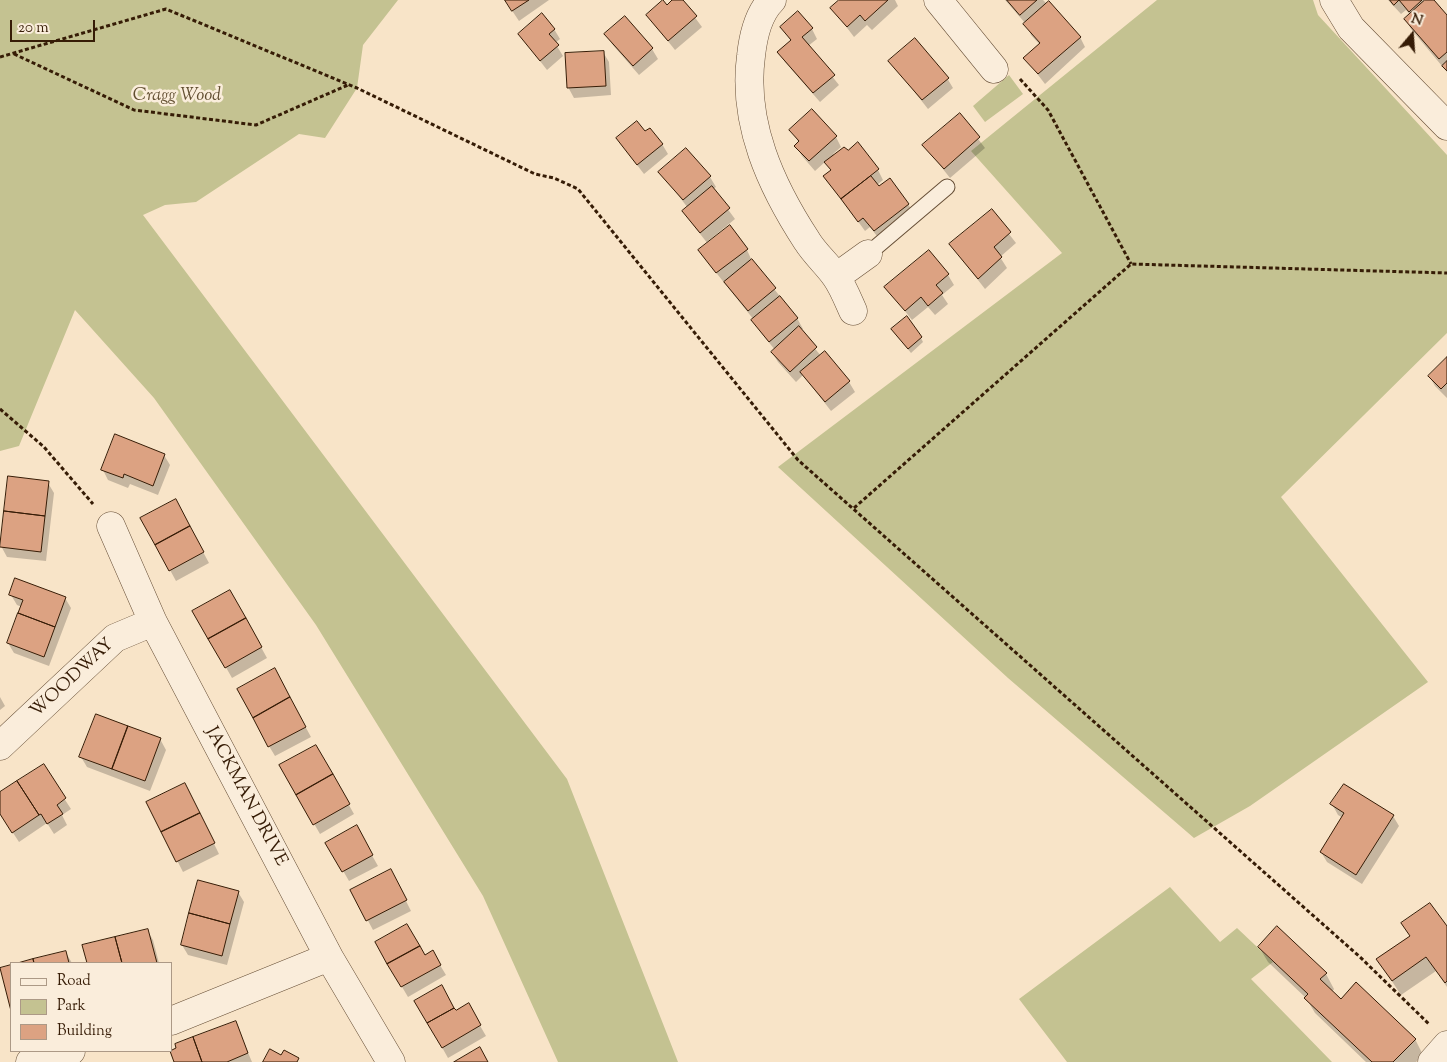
<!DOCTYPE html>
<style>
body{margin:0}
#map{position:relative;width:1447px;height:1062px;overflow:hidden;background:#f8e4c8;font-family:"Sorts Mill Goudy",serif}
canvas{display:block}
.legend{position:absolute;left:10px;top:962px;width:162px;height:90px;box-sizing:border-box;background:#faeddb;border:1px solid #ac9986;margin:0;padding:6px 9px;list-style:none;font-size:15px;color:#361c06}
.legend li{display:flex;align-items:center;gap:10px;height:25px}
.legend b{width:25px;border:1px solid #ac9986}
.north{position:absolute;left:1387px;top:10px;width:50px;height:50px;-webkit-text-stroke:4px #faeddb;paint-order:stroke;rotate:18deg;font-size:14px;font-weight:700;line-height:20px;text-align:center;color:#361c06}
.north::after{content:'';display:block;margin:auto;width:18px;height:22px;background:#361c06;clip-path:polygon(50% 0,100% 100%,50% 72%,0 100%)}
.scale{position:absolute;left:10px;top:20px;width:85px;height:22px;box-sizing:border-box;border:2px solid #361c06;border-top:0;padding-left:6px;font-size:15px;line-height:18px;white-space:nowrap;color:#361c06;-webkit-text-stroke:4px #faeddb;paint-order:stroke}
</style>
<div id="map">
<canvas width="1447" height="1062"></canvas>
<ul class="legend">
<li><b style="height:6px;background:#faeddb"></b>Road</li>
<li><b style="height:14px;background:#c4c291"></b>Park</li>
<li><b style="height:14px;background:#dca282"></b>Building</li>
</ul>
<div class="north">N</div>
<div class="scale">20 m</div>
</div>
<script>
const ctx = document.querySelector('canvas').getContext('2d');
ctx.lineJoin = 'round';
function paint(path, color) { ctx.fillStyle = color; ctx.fill(path, 'evenodd'); }
function trace(path, color, width, dash) { ctx.strokeStyle = color; ctx.lineWidth = width; ctx.lineCap = dash ? 'butt' : 'round'; ctx.setLineDash(dash || []); ctx.stroke(path); }
function label(font, color, halo, rows, align = 'center') {
  ctx.font = font + ' "Sorts Mill Goudy",serif'; ctx.lineWidth = 5; ctx.setLineDash([]); ctx.textBaseline = 'middle'; ctx.strokeStyle = halo; ctx.fillStyle = color; for (const [text, x, y, turn = 0] of rows) {
    ctx.save(); ctx.translate(x, y); ctx.rotate((+turn || 0) * Math.PI / 180); ctx.textAlign = isNaN(turn) ? turn : align; if (halo) ctx.strokeText(text, 0, 0); ctx.fillText(text, 0, 0); ctx.restore();
  }
}
paint(new Path2D(`
 M0,0h398l-35,45 -6,43 -32,50 -26,-4 -103,68 -31,3 -22,10 424,564 111,283h-120l-75,-166 -167,-271 -162,-227 -79,-88 -56,136 -19,5z
 M1157,0h156l5,15 129,140v178l-166,164 147,185 -178,124 -56,32 -186,-160 -230,-211 284,-214 -91,-102z
 M1009,75l14,19 -38,28 -12,-16z
 M1170,887l50,55 17,-14 36,34 -22,17 81,83h-265l-48,-63z`), '#c4c291');
paint(new Path2D(`
 M505,0h44l-30,21z
 M674,0h8l20,27 -27,23 -28,-35 20,-9z
 M841,0h54l3,6 -26,24 -5,-5 -13,12 -22,-29z
 M1005,0h38l37,37 5,10 -40,37 -20,-26 15,-13 -9,-10 -5,-11z
 M1388,0h44l15,17v55l-36,-43 -6,-10 5,-4 -4,-5 -5,4z
 M782,27l30,2 5,10 -9,7 31,39 -19,17 -35,-40 -6,-10 12,-11z
 M554,29l6,10 -5,4 8,13 -16,14 -28,-36z
 M606,34l46,15 6,10 -19,16 -27,-31z
 M603,52l6,10 2,33 -37,3 -6,-11z
 M890,61l57,17 6,10 -25,21z
 M959,114l26,34 -35,30 -26,-33z
 M791,130l45,7 5,10 -8,7 2,2 43,14 5,10 -6,5 31,19 6,10 -34,26 -10,-13 -5,4 -40,-55 6,-5 -5,-10 -11,10 -13,-15 -6,-10 3,-3z
 M617,139l45,5 6,10 -24,20z
 M660,172l50,5 6,10 -3,2 22,30 -28,23 2,1 21,-16 17,23 5,11 45,57 6,11 -3,1 21,26 4,-3 24,29 6,10 -24,19 -28,-36 -7,7 -18,-20 -6,-10 3,-2 -16,-20 -5,-10 -48,-60 -6,-10 8,-6 -18,-23 -6,-10 4,-3z
 M991,211l25,32 -16,14 7,11 -22,21 -35,-45z
 M948,275l6,10 -12,10 6,9 -13,11 -7,-8 -16,13 -26,-33z
 M892,330l29,8 2,4 -12,11z
 M1447,359v39l-12,-12 -6,-10z
 M164,455l6,10 -12,30 -28,-11 -2,4 -20,-8 -5,-10z
 M48,483l6,10 -8,68 -39,-4 -6,-11z
 M181,511l28,52 -33,18 -6,-11z
 M230,591l37,67 -35,20 -38,-67z
 M11,595l54,3 6,10 -22,58 -35,-13 -6,-10 14,-36 -5,-2z
 M280,680l31,57 -36,19 -6,-10z
 M0,697l5,9 -5,4z
 M160,739l6,11 -16,41 -63,-24 -6,-10z
 M316,747l38,67 -34,20 -39,-68z
 M43,766l28,43 -9,6 5,10 -13,9 -7,-11 -28,19 -19,-29v-19z
 M190,795l29,59 -36,18 -35,-69z
 M1332,804l61,12 6,10 -37,58 -35,-22 -6,-10 22,-34 -5,-3z
 M356,827l22,39 -29,15 -22,-38z
 M396,881l15,30 -38,19 -21,-39z
 M238,892l6,10 -17,63 -39,-10 -6,-10z
 M1447,928v59l-11,-16 -35,24 -23,-35z
 M147,930l6,10 6,23h-71l-4,-17z
 M376,943l48,13 8,-4 14,23 -38,22z
 M1259,947l67,27 8,15 -2,3 9,9 74,38 8,16 -7,7h-50l-51,-49 -9,-15 -38,-36z
 M66,953l6,10h-48z
 M416,1001l40,11 12,-7 18,31 -38,22z
 M235,1022l17,40h-76z`), '#0003');
const building = new Path2D(`
 M505,0h24l-17,11z
 M663,0l4,5 5,-5h11l14,16 -29,25 -22,-26z
 M839,0h49l-23,21 -5,-6 -13,12 -17,-19z
 M1007,0h30l-17,15z
 M1390,0h32l-13,12 -10,-12 -5,5z
 M1425,0h9l13,15v37l-8,7 -35,-40z
 M1049,1l32,36 -43,37 -15,-16 17,-15 -17,-19z
 M798,11l15,17 -11,9 33,38 -22,18 -36,-41 14,-12 -11,-13z
 M542,13l13,16 -6,5 10,11 -19,16 -22,-27z
 M625,16l28,32 -20,18 -29,-32z
 M915,38l34,40 -27,22 -34,-39z
 M604,51l2,35 -39,2 -2,-35z
 M1447,61v10l-5,-5z
 M812,109l25,27 -28,25 -15,-15 5,-5 -10,-11z
 M960,113l20,24 -36,32 -22,-24z
 M637,121l8,10 5,-3 13,16 -26,21 -21,-27z
 M858,142l21,27 -38,30 -18,-23 8,-6 -7,-8 20,-15 4,3z
 M686,148l25,28 -28,24 -25,-28z
 M871,176l8,10 11,-8 19,26 -35,27 -11,-13 -5,4 -17,-23z
 M712,186l18,22 -30,25 -18,-22z
 M992,209l19,23 -17,15 8,10 -24,22 -29,-35z
 M730,225l18,24 -32,24 -18,-23z
 M929,250l20,24 -13,11 7,8 -15,13 -7,-9 -16,14 -21,-24z
 M752,259l24,29 -28,23 -24,-29z
 M780,296l18,22 -29,24 -18,-22z
 M907,316l15,21 -14,12 -17,-20z
 M799,326l18,21 -27,25 -19,-20z
 M825,351l25,30 -25,21 -25,-30z
 M1447,357v26l-6,6 -13,-13z
 M115,434l50,20 -12,32 -29,-12 -1,4 -22,-8z
 M8,476l41,5 -4,35 -41,-5z
 M176,499l14,27 -35,19 -15,-27z
 M4,511l41,5 -4,36 -41,-5z
 M190,526l14,26 -35,19 -14,-26z
 M15,578l51,19 -11,30 -37,-14 5,-13 -14,-5z
 M230,590l16,28 -38,21 -16,-28z
 M18,613l37,14 -11,30 -37,-14z
 M246,618l16,29 -37,21 -17,-29z
 M275,668l15,29 -37,21 -16,-29z
 M290,697l16,30 -38,20 -15,-29z
 M96,714l32,12 -16,43 -33,-12z
 M128,726l33,12 -16,43 -33,-12z
 M316,745l17,29 -37,21 -17,-30z
 M44,764l22,34 -9,7 6,9 -16,10 -6,-10 -2,1 -22,-34z
 M333,774l17,30 -37,21 -17,-30z
 M17,781l22,34 -27,18 -12,-19v-22z
 M185,783l15,30 -39,19 -15,-30z
 M1344,784l50,31 -38,60 -36,-23 24,-39 -14,-9z
 M200,813l15,30 -39,19 -15,-30z
 M357,825l16,30 -31,17 -17,-29z
 M391,869l16,31 -41,21 -16,-31z
 M198,880l41,11 -9,33 -41,-11z
 M1430,903l17,23v55l-2,2 -19,-26 -34,24 -16,-22 34,-23 -9,-13z
 M189,913l41,11 -8,32 -41,-11z
 M407,924l13,22 -33,18 -12,-22z
 M1277,926l50,47 -7,6 21,20 15,-17 60,57 -23,23h-21l-68,-64 4,-4 -50,-47z
 M148,929l9,34h-35l-7,-26z
 M115,937l7,26h-35l-5,-18z
 M420,946l5,9 8,-5 8,15 -40,22 -14,-23z
 M66,951l3,12h-35l-1,-4z
 M33,959l1,4h-16z
 M11,965v46l-11,-43z
 M442,985l12,23 -27,15 -13,-22z
 M469,1003l12,22 -39,23 -15,-25 27,-15 2,2z
 M236,1021l12,32 -21,9h-25l-9,-25z
 M193,1037l9,25h-28l-4,-11 6,-3 -1,-4z
 M480,1047l8,15h-34z
 M270,1049l11,6 3,-5 15,8 -2,4h-34z`);
paint(building, '#dca282');
trace(building, '#361c06', 1);
const lane = new Path2D(`
 M868,254l79,-67`);
const street = new Path2D(`
 M772,0c-14,14 -19,37 -21,56 -9,67 20,130 56,185 8,13 20,23 29,36 7,10 12,23 17,34
 M938,0l56,69
 M1334,0l17,28 96,98
 M836,277l32,-23
 M111,526l42,96 176,335 62,105
 M0,746l115,-108 38,-16
 M171,1021l158,-64
 M30,1062l41,-11
 M1432,1062l15,-17`);
trace(lane, '#664e36', 17);
trace(street, '#664e36', 29);
trace(new Path2D(`
 M14,54l120,56 122,15 92,-40
 M0,57l166,-48 191,79 178,86 19,4 24,11 220,271 562,497 70,68
 M1020,79l28,31 83,154
 M0,409l44,38 49,57
 M854,508l277,-244 316,9`), '#361c06', 3, [4, 2.5]);
trace(lane, '#faeddb', 15);
trace(street, '#faeddb', 28);
label('italic 18px', '#614e30', '#faeddb', [
 ["Cragg Wood",177,97]
]);
label('18px', '#361c06', '#faeddb', [
 ["WOODWAY",73,679,-43],
 ["JACKMAN DRIVE",245,797,62]
]);
</script>
